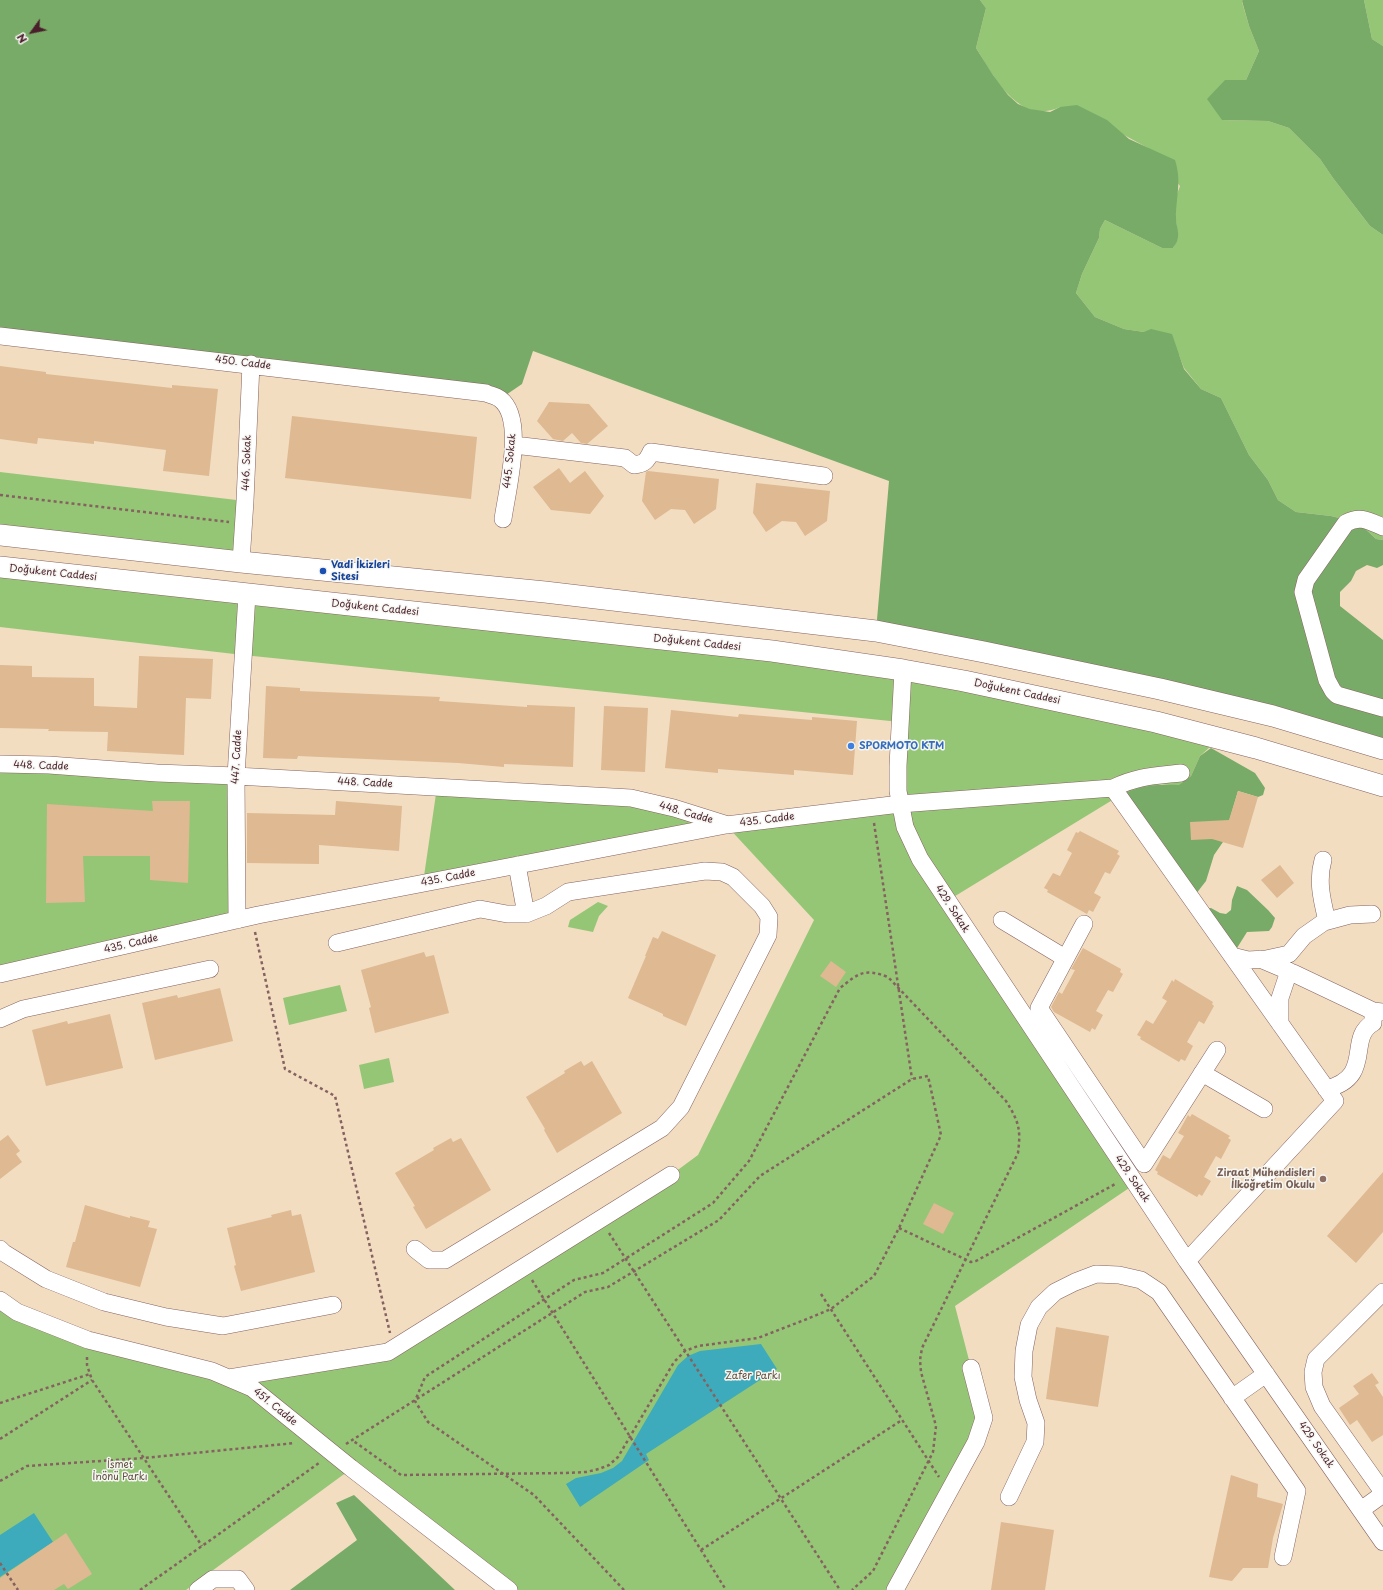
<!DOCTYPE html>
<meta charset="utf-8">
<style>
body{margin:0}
#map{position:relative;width:1383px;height:1590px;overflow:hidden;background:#f2ddc1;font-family:"Playpen Sans",sans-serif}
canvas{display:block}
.north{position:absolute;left:12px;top:12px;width:40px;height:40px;-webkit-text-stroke:3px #f6f6f2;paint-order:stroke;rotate:237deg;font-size:11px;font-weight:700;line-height:16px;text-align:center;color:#4a1f2b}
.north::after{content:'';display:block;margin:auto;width:14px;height:18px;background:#4a1f2b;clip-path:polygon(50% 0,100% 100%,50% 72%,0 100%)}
</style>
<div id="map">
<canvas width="1383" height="1590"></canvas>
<div class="north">N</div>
</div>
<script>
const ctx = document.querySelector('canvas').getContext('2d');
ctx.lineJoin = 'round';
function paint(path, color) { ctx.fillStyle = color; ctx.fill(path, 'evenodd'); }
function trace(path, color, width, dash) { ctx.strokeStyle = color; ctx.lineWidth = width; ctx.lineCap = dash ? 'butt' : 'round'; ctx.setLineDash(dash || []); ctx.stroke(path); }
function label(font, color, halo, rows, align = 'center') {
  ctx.font = font + ' "Playpen Sans",sans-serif'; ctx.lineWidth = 3; ctx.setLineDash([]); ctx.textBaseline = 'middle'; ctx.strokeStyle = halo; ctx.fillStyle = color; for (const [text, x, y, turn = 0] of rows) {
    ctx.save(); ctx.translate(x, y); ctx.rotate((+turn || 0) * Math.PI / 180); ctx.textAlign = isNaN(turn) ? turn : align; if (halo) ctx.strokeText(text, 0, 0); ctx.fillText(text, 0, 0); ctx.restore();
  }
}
paint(new Path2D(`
 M980,0h263l-1,2 7,24 10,25 -13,29 -21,1 -3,39 46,1 21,7 31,31 13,19 37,48 13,9v305l-7,-1 -17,-16 -28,-7 -35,-4 -18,-12 -10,-20 -19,-25 -28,-57 -20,-9 -17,-21 -5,-13 -35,-23 -20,-3 -29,-12 -19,-24 6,-19 17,-36 1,-9 5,-9 57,28h11l5,-10 -2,-17v-24l4,-11 -32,-38 -24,-13 -64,-28c-42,19 -66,-31 -84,-59l10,-40z
 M1364,0h19v46l-11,-7z
 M0,472l245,29 -4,61 -241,-27z
 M0,569l903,101 317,68 -20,18 -9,20 -12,10 -18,-2 -42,12 -172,105 188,283 -180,122 29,112 -89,172h-386l-158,-121 -165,121h-186v-290l17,12 212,66 159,-26 283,-177 27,-20 116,-235 -88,-95 -303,58 14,-96 194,11 95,27 174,-21v-82l-657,-67 -243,-28z
 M0,764l236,12 1,144 -237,54z
 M598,902l10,4 -9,10 -6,16 -25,-5 2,-7z
 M340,985l7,26 -58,14 -6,-27z
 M389,1058l5,24 -30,7 -5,-24z`), '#95c676');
paint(new Path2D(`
 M0,0h980l6,8 -10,40 17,27 15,20 10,9 12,5 20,3 10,-5 17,-2 30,15 22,19 46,21c7,22 1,36 1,58 0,7 3,13 2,19 0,4 -3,8 -5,11h-11l-57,-28 -5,9 -1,9 -17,36 -6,19 19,24 29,12 20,3 7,-3 21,5 12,35 17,20 20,9 28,57 19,25 10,20 18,12 35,4 28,7 17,16 7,1v25l-6,3 -10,-3 -11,6 -5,10 -11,11v14l43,34v109l-507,-118 13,-150 -356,-130 -11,33 -22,15 -500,-63z
 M1243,0h121l8,39 11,7v189l-13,-9 -37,-48 -13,-19 -31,-31 -21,-7 -46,-1 -15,-21 18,-19h21l13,-29 -10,-25 -7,-25z
 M1211,748l44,25 10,15 -2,7 -5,2 -20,-6 -15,51 -9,13 -8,26 -14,18 -73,-103c22,-11 36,-12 60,-11l12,-9 9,-20z
 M1237,886l10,4 21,20 7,8 -3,9 -3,4 -22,1 -15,24 -30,-47 9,-1 9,5 6,1 5,-4 1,-10z
 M354,1495l101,95h-165l67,-50 -21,-37z`), '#78ab67');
paint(new Path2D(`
 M761,1344l16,25 -131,85 3,6 -69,47 -14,-23 10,-6 25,-5 12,-5 9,-7 56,-96 10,-9 12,-5z
 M34,1513l19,29 -53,35v-42z`), '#3dabbc');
paint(new Path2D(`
 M0,366l46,6v2l126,14v-3l46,4 -9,87 -46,-5 3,-21 -72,-9v3l-56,-6 -1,6 -37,-5z
 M549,402l40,2 19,22 -21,18 -6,-1 -9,-10 -9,8 -10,-2 -16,-18z
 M292,416l185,21 -6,62 -186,-21z
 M559,468l11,15 15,-12 19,25 -14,18 -39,-4 -18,-23z
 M648,471l71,8 -3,30 -22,15 -9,-14 -14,-1 -16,11 -13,-19 4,-29z
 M756,483l74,8 -3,30 -22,15 -9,-14 -14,-1 -16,11 -13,-19z
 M139,656l74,3 -2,40 -25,-1 -2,57 -77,-4 1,-19 -60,-1 1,-2 -49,-1v-63l32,1v11l62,1v28l43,2z
 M266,686l34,2v3l140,6 -1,4 88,6v-2l48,2 -2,60 -69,-3v3l-46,-4 -160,-7 -1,3 -34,-1z
 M604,706l44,2 -3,64 -44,-2z
 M671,710l67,7 1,-3 73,6v-3l45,4 -4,54 -59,-5v5l-76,-6v4l-53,-5z
 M1238,791l20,6 -15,51 -31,-9 -21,1 -1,-18 39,-2z
 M152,801h38l-2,82 -38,-3v-24h-67l2,46 -39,1 1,-99 106,7z
 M336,801l66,5 -3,45 -80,-6v19l-72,-1v-50l88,2z
 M1080,831l39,20 -2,3 3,2 -10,18 -5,-2 -11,21 7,4 -8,15 -4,-2 -2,4 -40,-22 1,-2 -4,-2 9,-15 7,3 12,-23 -5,-3 9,-18 2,1z
 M1280,865l14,18 -17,15 -16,-18z
 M662,931l54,24 -30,71 -23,-10v-2l-35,-16 18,-42h-1l8,-19 5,2z
 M1083,948l38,21 -1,3 3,2 -10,18 -5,-2 -12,21 7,4 -8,15 -3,-2 -2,4 -36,-20 -3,-5 8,-15 3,2 13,-24 -4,-1z
 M424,952l2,5 8,-2 15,58 -74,20 -6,-25 2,-1 -10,-37z
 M831,961l15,11 -10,15 -16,-11z
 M1175,979l38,23 -1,2 2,2 -10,18 -5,-3 -12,21 6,4 -8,15 -4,-2 -2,3 -39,-23 1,-2 -4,-2 9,-15 7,4 14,-23 -5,-3 10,-18 2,2z
 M220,988l13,53 -78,19 -13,-57 35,-8 1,3z
 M110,1014l13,54 -77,18 -14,-56 35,-9 1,3z
 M581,1061l3,5 8,-5 30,52 -65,40 -13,-23 1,-1 -19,-32 39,-24 -1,-2z
 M1192,1114l38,22 -2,2 3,2 -10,19 -5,-3 -12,21 7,4 -9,15 -3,-2 -2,3 -40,-23 1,-2 -3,-2 8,-15 7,4 14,-23 -6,-3 10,-18 2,2z
 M8,1135l12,16 -4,3 6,8 -22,17v-38z
 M451,1138l2,4 8,-4 30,52 -65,39 -13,-22 2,-1 -20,-33 39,-23 -1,-2z
 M1383,1172v60l-27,31 -29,-27z
 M934,1203l20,10 -11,21 -20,-10z
 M85,1205l45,13v-2l20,5 -2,6 9,2 -17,58 -74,-20 7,-25h2z
 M291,1210l1,6 9,-2 14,58 -74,19 -7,-25 2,-1 -9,-37 45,-11 -1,-2z
 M1056,1327l53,9 -11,71 -52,-8z
 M1372,1373l7,10 -4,2 8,12v38l-11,7 -15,-22 -7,5 -11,-17 20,-14 -6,-8z
 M1231,1475l27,9 -1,13 26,7 -10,34 -5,30h-25l-11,13 -23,-4z
 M1001,1522l53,8 -9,60h-54z
 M66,1533l26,41 -24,15 -4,-5 -10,6h-54v-12z`), '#deb992');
const minor = new Path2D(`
 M0,336l486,57c4,2 10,3 14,6 26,19 7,91 3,120
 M514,445l111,13 9,7c10,-1 13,-4 17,-13l173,24
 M1383,527c-14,-6 -23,-12 -37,-4l-40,57 -3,12 24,88 6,11 4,4 46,13
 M241,562l4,-61 6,-137
 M903,670l-5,96v25l7,36 15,32 267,402 196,281
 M0,764l49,1 108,8 79,3 395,22 43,10 51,16
 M1113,788c25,-12 41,-12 68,-15
 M1323,860c-6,21 -1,40 4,61
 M517,865l9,49
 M237,920l-1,-144 11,-182
 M1002,920l63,38
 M1084,924l-45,84 105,156 73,-114
 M337,943l143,-34 27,5h19l20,-8 22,-14 137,-21 17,1 11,5 29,29 7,11 -1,18 -87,172 -19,21 -217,132h-16l-14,-11
 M1232,956l16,4 18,-1 23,-5 15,-18 20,-14 26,-7 22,-1
 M1260,959l33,14 80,38 10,1
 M0,974l258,-59 468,-90 174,-21 213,-16 222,313 -148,160
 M0,1019l23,-10 187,-40
 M1280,1024v-26l9,-27
 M1202,1073l62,36
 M1326,1089c49,-12 20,-51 47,-66v-12
 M0,1249l4,4 42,26 58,23 62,15 57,9 110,-21
 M1383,1292l-67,67 -3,13 1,15 8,19 61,86
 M0,1300l17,12 71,28 124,31 40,17 99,80 158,122
 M229,1378l159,-26 283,-177
 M1232,1398l34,-24
 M1009,1497l26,-55 1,-19 -8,-23 -5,-23 1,-26 5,-26 10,-18 16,-15 20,-10 21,-8 23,1 22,5 18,12 138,199 -14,66
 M1361,1510l22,-16
 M198,1590l15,-11h25l8,11
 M895,1590l81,-148 8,-24 -13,-50`);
const major = new Path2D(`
 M0,535l241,27 304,30 331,39 108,21 176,37 113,27 110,33
 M0,567l772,84 131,19 61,11 192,41 100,26 127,38`);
trace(minor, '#856260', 18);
trace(major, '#856260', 22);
trace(new Path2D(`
 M0,495l229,27
 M874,823l38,256
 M255,932l30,137 50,27 55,237
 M899,1228l72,34 5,-1 141,-78
 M609,1233l231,357
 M532,1280l194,310
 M821,1294l118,183
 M87,1357v8l5,15 110,166
 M0,1403l90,-29
 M0,1439l92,-59
 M346,1444l239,-152 23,-5 111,-67 41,-44 152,-97 16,-3 13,59 -42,93 -25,48 -43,33 -24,10 -49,19 -60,8 -13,5 -11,11 -56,95 -9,8 -10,4 -13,3 -21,1 -164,2 -49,-35
 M0,1481l27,-15 117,-8 151,-15
 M701,1550l201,-130
 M0,1563l18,27
 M140,1590l179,-127
 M624,1590l-90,-95 -106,-73 -13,-21 10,-24 149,-97 29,-7 110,-70 36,-42 91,-173c19,-15 24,-20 48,-11l118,124c13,21 15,28 12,52l-96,195 -2,12 1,12 15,54 -3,26 -60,119 -21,19`), '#856260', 2.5, [3, 3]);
trace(minor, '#fff', 17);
trace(major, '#fff', 21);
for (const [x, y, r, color] of [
 [323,571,4,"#1a4fb4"],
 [851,746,4,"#3f7fe0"],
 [1323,1179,4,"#8d6e63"]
]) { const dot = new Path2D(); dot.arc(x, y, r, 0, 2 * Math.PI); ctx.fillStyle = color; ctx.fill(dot); trace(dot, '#f6f6f2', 1.5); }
label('10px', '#4a1f2b', '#f6f6f2', [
 ["450. Cadde",243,363,7],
 ["445. Sokak",510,461,-84],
 ["446. Sokak",247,463,-88],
 ["Doğukent Caddesi",53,573,6],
 ["Doğukent Caddesi",375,608,6],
 ["Doğukent Caddesi",697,643,6],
 ["Doğukent Caddesi",1017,692,12],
 ["447. Cadde",237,757,-87],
 ["448. Cadde",41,766,2],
 ["448. Cadde",365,783,3],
 ["448. Cadde",686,813,16],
 ["435. Cadde",767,820,-7],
 ["435. Cadde",448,878,-11],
 ["429. Sokak",952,909,57],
 ["435. Cadde",131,944,-13],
 ["429. Sokak",1132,1179,56],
 ["451. Cadde",275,1407,39],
 ["429. Sokak",1316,1445,55]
]);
label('bold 10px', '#164399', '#f6f6f2', [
 ["Vadi İkizleri",331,565],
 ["Sitesi",331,577]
], 'left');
label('bold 10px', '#366cbe', '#f6f6f2', [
 ["SPORMOTO KTM",859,746]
], 'left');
label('bold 10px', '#785e54', '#f6f6f2', [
 ["Ziraat Mühendisleri",1315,1173],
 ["İlköğretim Okulu",1315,1185]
], 'right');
label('10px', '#605142', '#f6f6f2', [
 ["Zafer Parkı",753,1376],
 ["İsmet",120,1465],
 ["İnönü Parkı",120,1477]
]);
</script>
